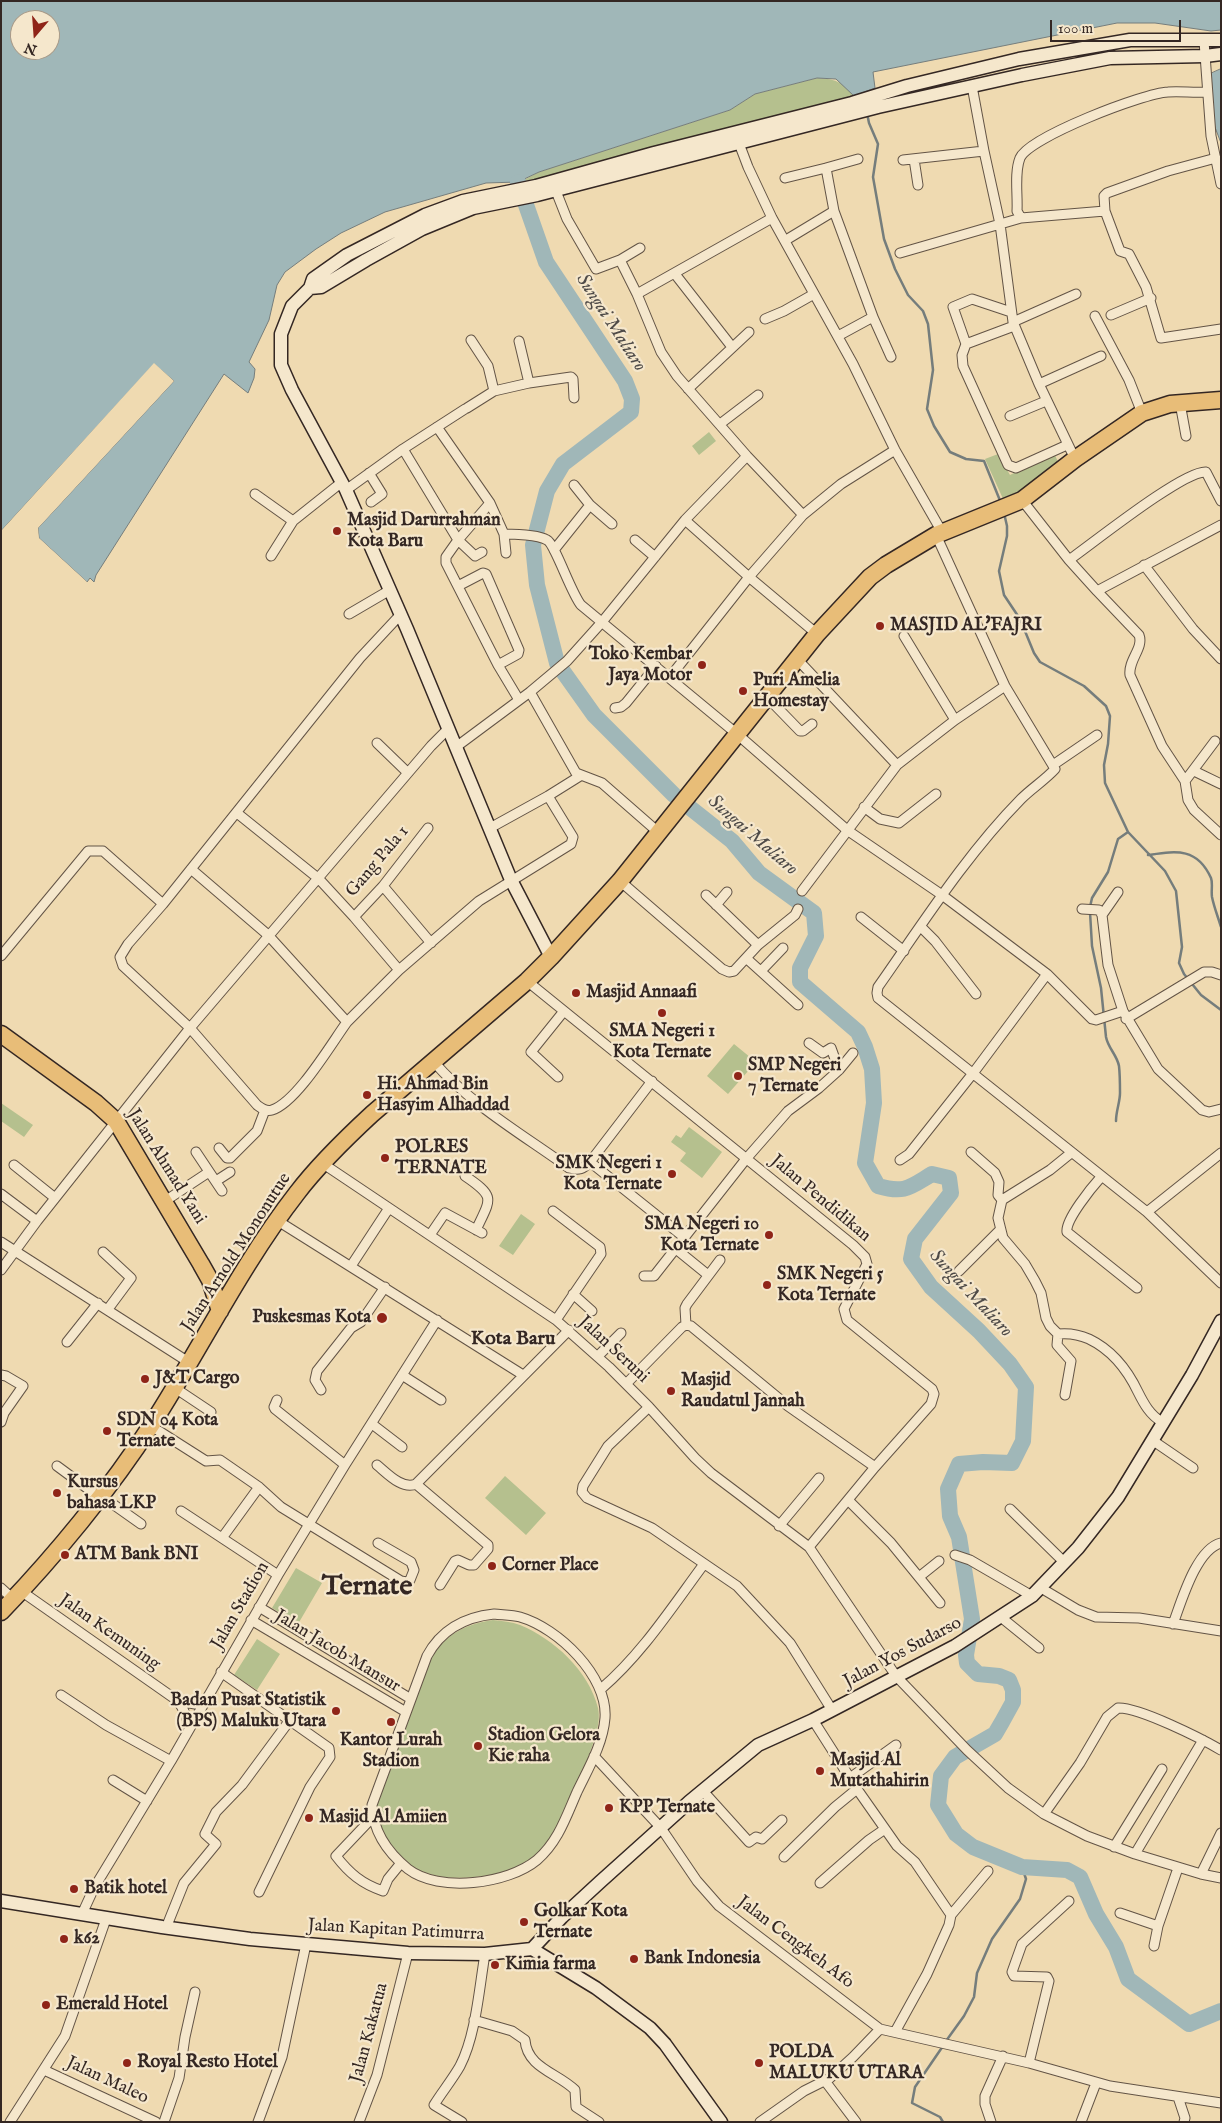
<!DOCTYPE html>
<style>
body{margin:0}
#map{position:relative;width:1222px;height:2123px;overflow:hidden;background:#efdab1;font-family:"IM FELL English",serif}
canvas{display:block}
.frame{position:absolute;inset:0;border:2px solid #342723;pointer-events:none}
.north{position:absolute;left:10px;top:10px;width:50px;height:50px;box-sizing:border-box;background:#f5e7cc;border:1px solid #a89a88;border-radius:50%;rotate:198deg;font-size:14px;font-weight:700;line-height:20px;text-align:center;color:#342723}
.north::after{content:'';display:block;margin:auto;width:18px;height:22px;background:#8f2418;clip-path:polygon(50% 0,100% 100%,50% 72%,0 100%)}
.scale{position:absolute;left:1050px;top:20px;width:131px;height:22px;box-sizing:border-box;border:2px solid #342723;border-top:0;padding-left:6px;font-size:15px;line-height:18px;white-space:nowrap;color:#342723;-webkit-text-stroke:4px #f5e7cc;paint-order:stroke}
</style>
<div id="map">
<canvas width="1222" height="2123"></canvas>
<div class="frame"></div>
<div class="north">N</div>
<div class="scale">100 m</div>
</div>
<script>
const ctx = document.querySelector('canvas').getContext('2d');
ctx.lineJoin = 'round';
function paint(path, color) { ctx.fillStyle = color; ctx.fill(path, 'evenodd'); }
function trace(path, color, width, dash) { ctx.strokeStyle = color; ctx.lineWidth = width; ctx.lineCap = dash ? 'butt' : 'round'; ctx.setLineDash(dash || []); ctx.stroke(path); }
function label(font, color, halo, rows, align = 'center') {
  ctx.font = font + ' "IM FELL English",serif'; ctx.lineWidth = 4.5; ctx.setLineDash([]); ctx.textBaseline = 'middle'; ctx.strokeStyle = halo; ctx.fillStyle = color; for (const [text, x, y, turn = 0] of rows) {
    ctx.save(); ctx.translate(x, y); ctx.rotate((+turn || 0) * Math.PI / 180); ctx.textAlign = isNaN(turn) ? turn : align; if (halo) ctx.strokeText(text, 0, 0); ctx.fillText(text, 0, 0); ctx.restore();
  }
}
paint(new Path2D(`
 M817,78c14,0 31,5 36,18l-92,25 -55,12 -181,51 -5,-2 19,-10 191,-62 25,-16z
 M709,432l7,9 -17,14 -7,-9z
 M1054,453l5,11 -55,37 -19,-42 13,-5 12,21z
 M734,1044l22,18 -28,32 -21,-18z
 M1,1103l32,22 -9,12 -23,-16z
 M689,1127l33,25 -20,26 -22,-17 6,-8 -15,-11 5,-7 5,3z
 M521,1214l14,10 -22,31 -14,-9z
 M505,1476l41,37 -20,22 -41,-37z
 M296,1568l26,15 -24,41 -26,-16z
 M493,1620c9,1 19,2 27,5 34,14 69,46 78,83 2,9 0,18 -2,27 -13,37 -31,97 -60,122 -15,12 -35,17 -53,19 -36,5 -70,1 -93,-30 -3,-5 -8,-10 -11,-16 -2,-6 -2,-15 -4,-22l57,-152c15,-23 35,-32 61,-36z
 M257,1639l23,15 -23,36 -23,-15z`), '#b5c08e');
const water = new Path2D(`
 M1,1h1220v29l-10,1 -56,-8h-38l-244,49 2,16 -21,8 -18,-17 -19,-1 -62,16 -25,16 -191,62 -21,10 -32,1 -101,29 -44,21 -25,16 -31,23 -8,13 -8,35 -20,42 6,7 -1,9 -6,15 -24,-19 -128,201 -2,7 -4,-4 -3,4 -48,-44 -1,-10 136,-147 -20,-17 -153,167zM20,20h30v30h-30z
 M1221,69v74l-8,-21 -3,-48z`);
paint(water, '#a0b7b8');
trace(water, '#757d7c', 1);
paint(new Path2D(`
 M154,363l20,18 -136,147 1,10 48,44 -2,2 -48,-45 -1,-12 135,-146 -16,-14 -154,167v-3z`), '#efdab1');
trace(new Path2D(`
 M867,113l2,10 9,21 -5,33 11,62 11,30 13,26 15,16 5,13 5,46 -6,39 7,17 16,26 16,7 18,2 17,42
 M1004,513l3,13v10l-8,35 5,24 16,24 14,34 6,9 44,24 22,20 4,10 -2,28 -4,21 1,18 23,49 37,39 11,20 6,56 -3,16 5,11 17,21 20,15
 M1148,855c28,-4 49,-8 63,23 2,5 0,13 1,19 2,10 6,20 9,30
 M1090,907l2,-9 16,-26 10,-33 10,-7
 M1090,912l2,34 9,42 5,49c2,11 11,18 13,29 1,9 1,19 1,27 0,9 -4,18 -4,28
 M946,2041l18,-25 10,-19 3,-24 15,-34 28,-40 6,-20 -4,-12
 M943,2122l-3,-5 -28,-14 3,-16 28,-41`), '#757d7c', 2.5);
trace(new Path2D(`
 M518,182l28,80 79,119 7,18 -1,13 -68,52 -16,27 -14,54 4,40 20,78 37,52 80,80 58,46 27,32 55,40 2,23 -16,32v14l58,50 7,15 7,22 2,34 -9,60 13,23c27,8 32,1 54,-12l17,4 2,15 -36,46 -4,20 20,28 48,44 31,33 16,23 -3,54 -11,22 -29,-1 -24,2 -11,25 2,27 9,21 13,82 -6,36 1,8 11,11 21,2 10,4 4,10v12l-11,20 -7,12 -40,23 -14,19 -3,29 18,29 17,13 49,20 45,3 13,7 16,37 20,33 12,32 61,45 32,-13`), '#a0b7b8', 16);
const street = new Path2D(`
 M1204,41l7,95 10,48
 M972,86l12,65
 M1206,92c-12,1 -25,-1 -38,0 -24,1 -139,45 -148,66 -6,15 -2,37 -3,53l4,7 84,-7 15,40 9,3 17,33 15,51 60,-9
 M737,138l11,29 24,51 81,146 42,86 47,82
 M914,159l4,26
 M903,160l81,-9 16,73 13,98 26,62 36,75
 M826,168l32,-9
 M785,178l41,-10 8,43 -48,29
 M554,186l13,33 29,50 24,-9
 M834,211l39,106 -35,19
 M1105,211l-1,-15 3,-3 61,-22 48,-13
 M772,218l-135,76 24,58 16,24 70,80 56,59 38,-31 54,-34
 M900,253l121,-35
 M675,274l57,73
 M637,294l-17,-34 20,-12
 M1011,312l-39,-13 -19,8 13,37 48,-18
 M1111,315l40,-17
 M1095,316l34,64 13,33
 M873,317l18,40
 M765,319l19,-8 30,-17
 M1013,322l63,-28
 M471,340l17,26 6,25
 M519,341l10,42
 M966,344l-4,11 1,11 45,99 8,3 51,-23
 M1039,384l62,-28
 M688,389l61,-57
 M1180,403l6,33
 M467,408l27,-17 35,-8 42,-6 2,2 1,19
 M1010,416l36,-15
 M720,424l38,-29
 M437,427l53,76 14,31c10,0 34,1 43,6 8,4 24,53 34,65l156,129 110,96 95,65 105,79 45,45 4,1 27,-9 35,58 44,41 7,2 12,-3
 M403,449l55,91 -12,17v6l52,102 21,35
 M369,473l13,21 -11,8
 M574,485l16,20
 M346,490l57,-41 62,-40
 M255,494l38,27 49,-39
 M1022,500l47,60 28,31 124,-66
 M803,515l-54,62 68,57
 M504,534l2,19
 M936,535l69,151 50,83c-10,11 -23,19 -34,30 -55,56 -98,124 -143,188l-1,6 1,5 269,214 74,71
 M635,540l20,17
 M554,550l36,-45 22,19
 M482,552l-7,4 -17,-16 32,-37
 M271,556l22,-35
 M1069,560c23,-16 115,-90 137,-88l15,29
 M1144,565l49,64 28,30
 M458,586l25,-13 3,1 33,76 -1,4 -20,11
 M1097,591l42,44c5,13 -11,25 -9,40l32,71 23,35 3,19 6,10 27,25
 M349,614l41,-24
 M904,636l51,84
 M798,660l99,105
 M670,677l79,-100 -64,-57
 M530,692l46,81 26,10 56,49
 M767,697l33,34h3l9,-7
 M615,708l6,-1 5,-4 30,-37
 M377,743l31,30
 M456,747l74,-55 37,-31 35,-39 83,-102 62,-64
 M1053,765l44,-30
 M1194,771l27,13
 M1185,781l30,-40
 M864,807l16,12 19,4 37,-29
 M237,813l82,66 35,38 45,53 80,-69 92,-57 2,-7 -25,-41
 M490,828l58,-32 32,-20
 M191,869l77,66 79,87 52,-52
 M620,881l102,88 7,3 5,-1 24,-26 37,-30 3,-6
 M383,886l48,57
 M802,891l95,-126 58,-45 50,-34
 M1118,892l-16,23 6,50 15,46
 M706,895l52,50
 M716,905l11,-13
 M1082,909l17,1 3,5
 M354,917l29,-31 45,-58
 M861,917l43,34
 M921,927l14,14 41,53
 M1,956l87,-105h15l60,53
 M746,958l52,47
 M761,971l22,-23
 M527,981l326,264 12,12 2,7 -23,45 3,11 85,69 2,5 -3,10 -56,63 -66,80
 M1126,1019l78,-47h8l9,3
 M347,1022c-16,22 -50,80 -75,88 -6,2 -11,-2 -15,-5l-67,-77 -67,-62 -3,-9 8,-13 35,-40 197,-246 41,-44
 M809,1043l14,10 8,-5 8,22
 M433,1061c39,45 89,73 136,107 10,3 14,1 21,-6l62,-81
 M558,1077l-27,-25 33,-41
 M219,1148l8,10h3l27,-27 8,-21
 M196,1152l26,39
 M971,1152l24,21 4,9 -1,13 4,5
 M1071,1153l-21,17 -48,30 -4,18 5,20 22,26 10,17 6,12 5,25 4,8 8,8c10,-1 22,1 31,5 23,11 38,30 49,53 6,12 12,23 24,30
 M900,1160l9,-6 65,-82 73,-98
 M590,1162l95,76
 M322,1163l234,157 53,47 40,40 46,51 16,15 98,74 87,129 71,74 41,38 36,26 43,22 48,18 66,20 20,4
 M14,1165l41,33
 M465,1176c31,21 26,22 11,54
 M1101,1177c-9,10 -36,43 -34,55l70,56
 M216,1181l14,-9
 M1,1194l36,27
 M165,1201l44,-29
 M553,1211l47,36 1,7 -45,66
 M1147,1212l74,-59
 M278,1221l245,154
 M430,1235l15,-22 37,20
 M1,1242l189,121
 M676,1249l32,26
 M103,1252l28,26 -23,31
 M351,1266l38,-58
 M1,1270l36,-49 153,-193 241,-282 17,-17
 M959,1271l41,-41
 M644,1276h10l92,-117 42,-48 31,-23 20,-18 14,-17
 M573,1294l19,17
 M686,1325l-1,-17 2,-4 33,-44
 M1058,1334l-1,11 14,16 -6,34
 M67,1342l31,-39
 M598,1356l23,-23
 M1,1375l5,1 17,10 -19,27 -3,9
 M402,1375l39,25
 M626,1384l56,-57 4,-2 5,1 97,80 87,61
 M175,1388l36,24
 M321,1390l-6,-10 2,-9 34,-43 10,-6 24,-35
 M277,1400l-3,7 1,2 70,56
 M649,1407l-41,39 -25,40 -1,6 5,6 65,30 85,58 53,57 42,67
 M372,1424l30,23
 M151,1426l55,35 14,-1 39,27 22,20 120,74 5,1 4,-2 4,-10 -3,-8 -33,-19
 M1152,1440l41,28
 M377,1465c10,8 25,25 39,19
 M57,1466l42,31
 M100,1495l41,29
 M849,1501l42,42 49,60
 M1010,1509l54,53
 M181,1511l97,64
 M779,1526l40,-48
 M222,1538l37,-51
 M955,1555l15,5 62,36
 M919,1577l20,-16
 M440,1585l15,-24 3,-1 11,5h5l14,-16v-4l-72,-61 153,-154
 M1,1588l12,11
 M1041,1588l37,22 18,7 43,1 82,13
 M21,1591l157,110 17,3 8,-1
 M259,1607l152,92
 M494,1614c8,1 18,1 26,3 38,11 88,59 85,101 -2,26 -17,51 -28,74 -11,25 -19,50 -40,68 -29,24 -98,33 -129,9 -21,-17 -35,-37 -36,-64l55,-149c14,-26 38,-39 67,-42z
 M1002,1618l37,30
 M251,1620l155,92
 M1173,1624c8,-21 23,-75 48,-81
 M221,1672l108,76 1,9 -20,30 -51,105
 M601,1689c41,-35 71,-82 103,-125
 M61,1695l45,30 65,36
 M178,1701l5,8 7,18
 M813,1720l44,69 40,57 18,16 36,53
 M594,1756l67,72 36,53 22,25 161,123 149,34 81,23 111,17
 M850,1778l46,-33
 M113,1780l34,21
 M703,1791l46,51 7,-5 6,2 20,-19
 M1044,1814l36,-51 27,-46 11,-9c21,-1 84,31 103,42
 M373,1817l-37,39c13,17 26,28 47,35l5,-12 13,-16
 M1114,1847l48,-78
 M1135,1854l68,-114
 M784,1857l51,-50 22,-18
 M1201,1874l20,-41
 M820,1883l49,-43 16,-11
 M1120,1913l38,13
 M82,1914l12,-26 77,-127 107,-186 67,-110 92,-145
 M166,1928l18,-45 32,-39 -11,-10 11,-22 26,-27 48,-65
 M1154,1946l4,-20 20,-58
 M474,2020l38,11 13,9c2,28 33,33 50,50l1,17 23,15
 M895,2032l32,-58 22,-49 2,-10 37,-44
 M1029,2063l20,-82 -2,-4 -33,-1 -2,-4 10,-28 47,-43
 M44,2070l112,52
 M825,2081l31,41
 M1178,2097l7,21 -1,4
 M10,2122l55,-86 41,-117
 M164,2122l15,-44 6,-41 10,-45
 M258,2122l24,-65 24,-113
 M359,2122l18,-47 31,-122
 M462,2122l-28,-17c8,-13 18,-25 26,-39 16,-31 19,-77 25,-112
 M760,2122l44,-31 26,-13 23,-21 27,-28
 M991,2122l-6,-18v-8l18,-40
 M1081,2122l15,-39`);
const secondary = new Path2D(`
 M310,288l11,-1 45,-27 56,-31 51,-21 64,-13 341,-88 144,-32 88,-17 95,-2 16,-2
 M551,957l-40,-77 -104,-251 -61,-139 -54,-100 -11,-25v-31l11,-28 18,-18 3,-9 34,-24 78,-40 38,-14 73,-15 118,-33 198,-50 55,-17 112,-27 111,-19h91
 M1,1901l161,26 88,12 158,14 77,1 47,-5 64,39 54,40 15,16 56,78
 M532,1949l30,-32 38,-35 89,-80 69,-57 55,-25 142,-74 77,-50 46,-48 40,-51 74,-122 29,-54`);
const highway = new Path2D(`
 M1,1034l95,69 20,18 85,143 9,16 10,31
 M1,1612c53,-55 110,-124 151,-188 49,-76 89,-159 145,-231 22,-29 48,-54 75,-79l155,-133 24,-24 69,-76 197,-247 53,-57 16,-12 50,-30 86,-35 53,-41 67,-46 28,-9 51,-4`);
trace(street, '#635446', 11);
trace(secondary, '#342723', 15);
trace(highway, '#342723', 19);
trace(street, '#f5e7cc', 9);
trace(secondary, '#f5e7cc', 12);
trace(highway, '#e8bd78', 16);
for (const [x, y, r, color] of [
 [337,531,5,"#8f2418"],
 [880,626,5,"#8f2418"],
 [702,665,5,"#8f2418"],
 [743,691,5,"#8f2418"],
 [576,993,5,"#8f2418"],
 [662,1013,5,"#8f2418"],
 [738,1076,5,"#8f2418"],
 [367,1095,5,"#8f2418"],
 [385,1158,5,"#8f2418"],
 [672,1174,5,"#8f2418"],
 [769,1235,5,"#8f2418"],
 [767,1285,5,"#8f2418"],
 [382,1318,6,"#8f2418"],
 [145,1379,5,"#8f2418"],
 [671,1391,5,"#8f2418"],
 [107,1431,5,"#8f2418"],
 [57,1493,5,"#8f2418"],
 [65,1555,5,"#8f2418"],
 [492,1566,5,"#8f2418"],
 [336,1711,5,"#8f2418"],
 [391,1722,5,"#8f2418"],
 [478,1746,5,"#8f2418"],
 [820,1771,5,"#8f2418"],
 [609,1808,5,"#8f2418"],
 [309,1818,5,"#8f2418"],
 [74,1889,5,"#8f2418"],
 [524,1922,5,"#8f2418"],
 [64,1939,5,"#8f2418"],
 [634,1959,5,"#8f2418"],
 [495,1965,5,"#8f2418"],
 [46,2005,5,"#8f2418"],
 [127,2063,5,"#8f2418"],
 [759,2063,5,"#8f2418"]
]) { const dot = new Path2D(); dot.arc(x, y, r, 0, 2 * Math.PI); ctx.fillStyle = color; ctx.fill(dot); trace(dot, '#f5e7cc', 2); }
label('bold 18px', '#342723', '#f5e7cc', [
 ["Masjid Darurrahman",347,521],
 ["Kota Baru",347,542],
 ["MASJID AL'FAJRI",890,626],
 ["Toko Kembar",692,655,"right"],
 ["Jaya Motor",692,676,"right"],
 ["Puri Amelia",753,681],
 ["Homestay",753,702],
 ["Masjid Annaafi",586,993],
 ["SMA Negeri 1",662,1032,"center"],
 ["Kota Ternate",662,1053,"center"],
 ["SMP Negeri",748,1066],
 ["7 Ternate",748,1087],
 ["Hi. Ahmad Bin",377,1085],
 ["Hasyim Alhaddad",377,1106],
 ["POLRES",395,1148],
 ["TERNATE",395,1169],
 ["SMK Negeri 1",662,1164,"right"],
 ["Kota Ternate",662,1185,"right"],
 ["SMA Negeri 10",759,1225,"right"],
 ["Kota Ternate",759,1246,"right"],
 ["SMK Negeri 5",777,1275],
 ["Kota Ternate",777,1296],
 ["Puskesmas Kota",371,1318,"right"],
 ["J&T Cargo",155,1379],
 ["Masjid",681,1381],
 ["Raudatul Jannah",681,1402],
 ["SDN 04 Kota",117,1421],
 ["Ternate",117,1442],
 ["Kursus",67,1483],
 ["bahasa LKP",67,1504],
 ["ATM Bank BNI",75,1555],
 ["Corner Place",502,1566],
 ["Badan Pusat Statistik",326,1701,"right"],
 ["(BPS) Maluku Utara",326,1722,"right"],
 ["Stadion Gelora",488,1736],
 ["Kie raha",488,1757],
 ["Kantor Lurah",391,1741,"center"],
 ["Stadion",391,1762,"center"],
 ["Masjid Al",830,1761],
 ["Mutathahirin",830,1782],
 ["KPP Ternate",619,1808],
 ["Masjid Al Amiien",319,1818],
 ["Batik hotel",84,1889],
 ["Golkar Kota",534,1912],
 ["Ternate",534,1933],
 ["k62",74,1939],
 ["Bank Indonesia",644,1959],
 ["Kimia farma",505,1965],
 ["Emerald Hotel",56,2005],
 ["POLDA",769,2053],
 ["MALUKU UTARA",769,2074],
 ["Royal Resto Hotel",137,2063]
], 'left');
label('18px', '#342723', '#f5e7cc', [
 ["Gang Pala 1",378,862,-50],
 ["Jalan Ahmad Yani",166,1167,58],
 ["Jalan Pendidikan",820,1199,40],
 ["Jalan Arnold Mononutue",237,1253,-57],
 ["Jalan Seruni",613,1350,43],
 ["Jalan Stadion",241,1606,-60],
 ["Jalan Kemuning",109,1633,35],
 ["Jalan Jacob Mansur",337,1652,31],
 ["Jalan Yos Sudarso",903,1653,-28],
 ["Jalan Kapitan Patimurra",396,1931,3],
 ["Jalan Cengkeh Afo",795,1943,37],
 ["Jalan Kakatua",370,2033,-75],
 ["Jalan Maleo",107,2081,25]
]);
label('italic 19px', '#4f4b48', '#f5e7cc', [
 ["Sungai Maliaro",610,323,57],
 ["Sungai Maliaro",752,836,41],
 ["Sungai Maliaro",970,1294,47]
]);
label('bold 20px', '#342723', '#f5e7cc', [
 ["Kota Baru",513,1340]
]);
label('bold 28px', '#342723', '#f5e7cc', [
 ["Ternate",367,1588]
]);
</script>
